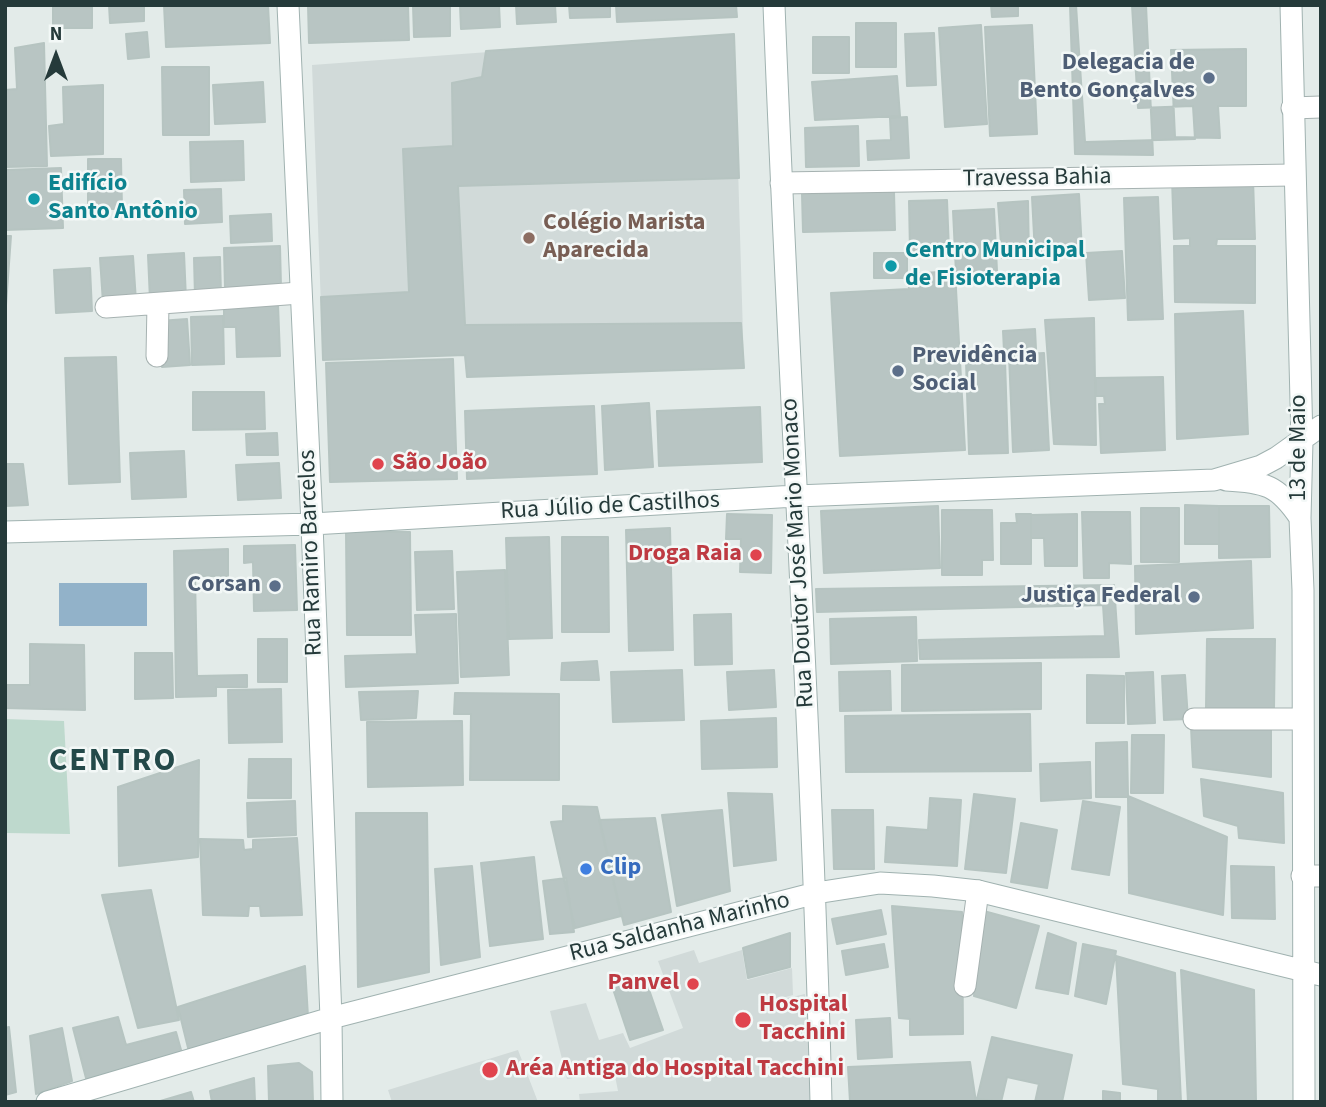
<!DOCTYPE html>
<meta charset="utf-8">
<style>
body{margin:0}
#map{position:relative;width:1326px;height:1107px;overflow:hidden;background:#e3ebe9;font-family:"Source Sans 3",sans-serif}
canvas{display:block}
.frame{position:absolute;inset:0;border:7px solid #253a3a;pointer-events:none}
.north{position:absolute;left:21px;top:21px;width:70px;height:70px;-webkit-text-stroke:5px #f3f8f7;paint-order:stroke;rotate:0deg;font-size:19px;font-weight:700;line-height:28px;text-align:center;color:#253a3a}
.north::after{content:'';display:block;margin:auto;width:24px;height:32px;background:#253a3a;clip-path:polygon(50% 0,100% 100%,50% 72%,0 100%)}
</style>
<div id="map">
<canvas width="1326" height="1107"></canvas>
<div class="frame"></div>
<div class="north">N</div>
</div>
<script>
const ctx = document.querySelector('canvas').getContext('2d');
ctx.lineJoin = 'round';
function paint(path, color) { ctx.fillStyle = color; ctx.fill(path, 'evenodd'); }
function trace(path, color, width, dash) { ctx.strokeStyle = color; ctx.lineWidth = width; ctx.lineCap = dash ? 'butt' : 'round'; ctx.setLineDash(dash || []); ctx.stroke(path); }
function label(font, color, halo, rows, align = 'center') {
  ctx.font = font + ' "Source Sans 3",sans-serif'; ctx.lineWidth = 5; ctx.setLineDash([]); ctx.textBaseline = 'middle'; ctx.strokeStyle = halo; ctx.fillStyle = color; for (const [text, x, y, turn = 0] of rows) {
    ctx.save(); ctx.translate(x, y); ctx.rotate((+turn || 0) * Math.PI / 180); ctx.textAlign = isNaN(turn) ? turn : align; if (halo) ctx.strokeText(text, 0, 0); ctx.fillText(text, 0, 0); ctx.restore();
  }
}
paint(new Path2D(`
 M734,34l10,334 -277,9 -3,-22 -141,5 -11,-295z
 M694,950l5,13 43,-13 5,30 45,-12 1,27 -36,10 48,-11 7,108h-232l-1,-8 39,-3 -4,-20 -47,8 -17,-68 36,-8 13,37 24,-7 7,15 53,-20 -25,-67z
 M518,1050l20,52h-146l-4,-12z`), '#d1dad9');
paint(new Path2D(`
 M5,719l59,2 6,113 -64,-1z`), '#bed9cd');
paint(new Path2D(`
 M59,583h88v43h-88z`), '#92b2c9');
const building = new Path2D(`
 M53,5h39v23h-39z
 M109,5h35v16l-34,2z
 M164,5h104l2,38 -104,4z
 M308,5h100l1,35 -100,3z
 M413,5h37v31l-36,1z
 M460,5h39l1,22 -39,2z
 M516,5h39l1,17 -39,2z
 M569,5h41v12l-40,1z
 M616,5h120l1,12 -120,5z
 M991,5h27v11l-26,1z
 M1070,5h76l7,150 -78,-1z
 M1076,5h56l6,103 55,-2 2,33 -110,3z
 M856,23h40v44h-40z
 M981,25l6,99 -42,3 -6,-99z
 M1032,25l5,109 -47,2 -5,-109z
 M147,32l2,25 -21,2 -2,-25z
 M934,33l2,52 -29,1 -2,-52z
 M734,34l5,144 -281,8 7,139 276,-2 3,45 -277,9 -2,-22 -142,5 -2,-63 88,-5 -6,-143 50,-3 -1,-63 30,-6 4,-26z
 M813,37h36v36h-36z
 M44,43l3,123 -42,1v-77l12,-1 -2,-41z
 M1246,49v57h-28l2,32 -45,-1 -4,-87z
 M162,67h47v68h-46z
 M897,76l3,40 -85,4 -3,-38z
 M263,82l2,40 -50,2 -2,-39z
 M103,85v69l-52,2 -2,-30 15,-2 -1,-37z
 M907,117l2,41 -41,2 -1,-19 24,-1 -1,-22z
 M858,126l1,40 -53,1 -1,-39z
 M243,141l1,39 -53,2 -1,-40z
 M88,159h33l1,50h-34z
 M61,168l2,60 -58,2v-60z
 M1172,179h81l2,60h-38l-1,7h39v57l-80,-1 -1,-56h16v-8l-16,1z
 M221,189l1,33 -37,2 -1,-34z
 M894,192l1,38 -92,2 -1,-38z
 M1079,194l3,57 -47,3 -3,-57z
 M1158,197l5,122 -35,1 -4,-122z
 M947,200l2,51 -39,1 -1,-51z
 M1028,201l1,58 -27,-1 -4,-55z
 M994,209l3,62 -41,2 -3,-62z
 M271,214l1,27 -41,2 -1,-27z
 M5,236h6l-6,83z
 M280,246l1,41 -56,1 -1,-40z
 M1122,251l3,47 -36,2 -3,-47z
 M184,253l2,46 -36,1 -2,-45z
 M874,253h33v25h-33z
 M133,256l3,45 -33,2 -3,-45z
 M220,257l1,39 -26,1 -1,-39z
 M90,268l2,43 -36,2 -2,-43z
 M955,271l10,179 -125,6 -9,-163 78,-4 -1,-15z
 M278,304l2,52 -43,1 -1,-30h-12v-21z
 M1243,311l5,123 -71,5 -2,-125z
 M223,316l1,48 -32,1 -1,-48z
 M1094,318l2,127 -42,-1 -9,-124z
 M187,319l3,46 -28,2 -3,-46z
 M1035,329l1,20 -32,2 -1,-20z
 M1044,353l5,97 -36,2 -4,-97z
 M116,357l4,125 -51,2 -4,-126z
 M453,359l4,120 -127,3 -4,-119z
 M1005,360l3,93 -39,1 -3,-93z
 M1163,377l2,73 -64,3 -2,-49h6l-1,-8h-8v-18z
 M193,392h71l1,37 -72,1z
 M649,403l4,64 -48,3 -3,-64z
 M594,406l3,68 -130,5 -2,-68z
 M760,407l2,55 -103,4 -2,-55z
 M277,433l1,22h-31l-1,-21z
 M184,451l2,46 -54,2 -2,-46z
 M279,463l2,35 -43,2 -2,-35z
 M5,464h18l5,41 -23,1z
 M1185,505l34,1v38h-34z
 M938,506l2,62 -116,5 -3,-62z
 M1219,506h50l1,51 -51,1z
 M1141,508h38v54h-38z
 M942,510h50l1,50h-11v15h-40z
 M1082,512h48l1,52 -22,-1v15h-25z
 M727,514l45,1 -1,58 -31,-1 1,-33h-15z
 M1016,514h15v50h-30v-41h16z
 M1077,514v52h-32l-1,-28h-13v-23z
 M670,528l3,122 -44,1 -3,-121z
 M346,532h64l1,103h-64z
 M549,537l3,101 -43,1 -3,-101z
 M562,537h46l1,95h-47z
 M295,545l2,65 -43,1 -1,-49 -9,1v-17z
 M228,549v27h-33l2,100 50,-1v12h-31v9l-40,1 -2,-146z
 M452,551l2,58 -37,1 -2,-58z
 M1251,561l2,67 -117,6 -1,-68z
 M505,570l4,105 -48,2 -4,-105z
 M1114,585l5,72 -199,2 -1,-19 186,-4 -2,-31 -286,7 -1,-23z
 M456,614l2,69 -112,4 -1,-31 72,-2 -2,-39z
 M731,614l1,50 -37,1 -1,-50z
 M916,617l1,44 -86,3 -1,-45z
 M258,639h29v43h-29z
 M1207,639h68l-1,70 -68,-1z
 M30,644l54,1 1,65 -80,-2v-23h25z
 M135,653h37l1,45 -38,1z
 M597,661l2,19h-38l1,-17z
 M1041,663v46l-139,2v-46z
 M682,670l2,50 -71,2 -2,-50z
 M774,670l2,37 -47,3 -2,-38z
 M890,671l1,39 -51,1 -1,-39z
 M1153,672l2,51 -27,1 -2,-51z
 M1087,675l37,1v47h-37z
 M1185,675l3,44 -24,1 -2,-44z
 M281,689l1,53 -53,1 -1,-53z
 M418,691l-2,27 -55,2 -2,-28z
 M455,693l104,1v86h-89l1,-66h-17z
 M1030,714l1,57 -185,1 -1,-56z
 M776,718l1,49 -75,2 -1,-48z
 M462,721l1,64 -95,2 -1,-65z
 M1191,727l80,1v49l-78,-10z
 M1132,735h32l-1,58h-32z
 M1127,742l1,55h-32v-54z
 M249,759h42v39h-43z
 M199,760l-1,97 -79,9 -1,-79z
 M1090,762l1,36 -50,3 -1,-37z
 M1201,779l82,14 1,50 -45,-5 -1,-12 -34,-10z
 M728,793l44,1 4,66 -42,6z
 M974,794l41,5 -9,74 -41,-4z
 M1128,796l99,41 -4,78 -94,-22z
 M930,798l31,2 -4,66 -72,-4 2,-35 41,3z
 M295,801l1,34 -48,2 -1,-34z
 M1083,801l37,6 -11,68 -37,-6z
 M563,806l34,1 24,109 -46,12 -24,-106 12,-1z
 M722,810l8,81 -53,15 -15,-91z
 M832,810h41l1,59h-40z
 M356,813h71l2,159 -71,15z
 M655,818l16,94 -47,13 -25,-105z
 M1021,823l36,7 -10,58 -36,-6z
 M297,838l5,77 -41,1 -1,-10h-11l-1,10 -45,-1 -3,-76 43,1 1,10 9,-1v-9z
 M534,857l9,82 -53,7 -9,-83z
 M472,866l8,91 -39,8 -6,-96z
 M1231,866l43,1 1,52 -43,-1z
 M566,878l8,54 -24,2 -7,-53z
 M151,890l28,130 -41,8 -36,-133z
 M892,906l70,6 1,122 -53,1v-16l-11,-1z
 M881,910l5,24 -49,10 -5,-25z
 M980,910l59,16 -23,82 -42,-12z
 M790,933v34l-42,11 -5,-30z
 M1048,933l28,10 -8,51 -32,-6z
 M884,944l4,23 -42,8 -4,-24z
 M1083,944l33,7 -10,53 -31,-8z
 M1116,956l59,17 6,129h-23v-13l-35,-5z
 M305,966l3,51 -118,39 -12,-49z
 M1181,970l73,20 2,112h-68z
 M645,978l18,52 -33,10 -17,-51z
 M118,1017l8,28 50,-13 7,25 -96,25 -14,-54z
 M890,1018l2,39 -34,2 -2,-39z
 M9,1027l7,65 -11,3v-67z
 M62,1028l10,53 -36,13 -6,-58z
 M992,1037l80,18 -10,47h-27l4,-18 -32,-7 -6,25 -24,-3z
 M970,1062l6,40h-126l-2,-35z
 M299,1063l13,9 1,30h-44l-1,-36z
 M254,1078l1,24h-43l-2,-11z
 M1103,1091l17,2v9h-17z
 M191,1092l3,10h-37z`);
paint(building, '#b8c5c3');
trace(building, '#b6c4c1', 2);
const street = new Path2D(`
 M1292,108l29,-1
 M781,183l512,-8
 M106,307l194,-14
 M157,356l1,-52
 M1194,719h107
 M1302,876h19
 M965,986l13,-95`);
const secondary = new Path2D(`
 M288,5l24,519 19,494 1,84
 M774,5c14,366 38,731 47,1097
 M1291,5l11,436 -2,77 3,72 1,512
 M1226,480c39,2 52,5 74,38
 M5,532l307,-8 484,-28 418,-16 47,-14 15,-8 45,-32
 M47,1102l284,-84 485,-125 64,-10 53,3 45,5 343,84`);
trace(street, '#a6b2b1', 23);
trace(secondary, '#a0b2b0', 23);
trace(street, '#fff', 21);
trace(secondary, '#fff', 21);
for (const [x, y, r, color] of [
 [1209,78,7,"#5c6f8a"],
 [34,199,7,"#0f9aa8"],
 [529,238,7,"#8d6e63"],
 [891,266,7,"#0f9aa8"],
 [898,371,7,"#5c6f8a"],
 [378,464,7,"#e0444e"],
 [756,555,7,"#e0444e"],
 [275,586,7,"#5c6f8a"],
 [1194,597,7,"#5c6f8a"],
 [586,869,7,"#3f7fe0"],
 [693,984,7,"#e0444e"],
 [743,1020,9,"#e0444e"],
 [490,1070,9,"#e0444e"]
]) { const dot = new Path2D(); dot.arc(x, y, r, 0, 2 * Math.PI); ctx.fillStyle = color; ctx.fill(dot); trace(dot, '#f3f8f7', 2.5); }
label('bold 24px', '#4e5e75', '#f3f8f7', [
 ["Delegacia de",1195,64],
 ["Bento Gonçalves",1195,92],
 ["Previdência",912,357,"left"],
 ["Social",912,385,"left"],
 ["Corsan",261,586],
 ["Justiça Federal",1180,597]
], 'right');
label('24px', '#253a3a', '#f3f8f7', [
 ["Travessa Bahia",1037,179,-1],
 ["13 de Maio",1300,448,-90],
 ["Rua Júlio de Castilhos",610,507,-3],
 ["Rua Ramiro Barcelos",312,553,-92],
 ["Rua Doutor José Mario Monaco",799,553,-93],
 ["Rua Saldanha Marinho",680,928,-14]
]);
label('bold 24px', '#0d838f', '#f3f8f7', [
 ["Edifício",48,185],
 ["Santo Antônio",48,213],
 ["Centro Municipal",905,252],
 ["de Fisioterapia",905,280]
], 'left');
label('bold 24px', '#785e54', '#f3f8f7', [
 ["Colégio Marista",543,224],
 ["Aparecida",543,252]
], 'left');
label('bold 24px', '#be3a42', '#f3f8f7', [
 ["São João",392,464],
 ["Droga Raia",742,555,"right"],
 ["Panvel",679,984,"right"],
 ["Hospital",759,1006],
 ["Tacchini",759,1034],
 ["Aréa Antiga do Hospital Tacchini",506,1070]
], 'left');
label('bold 24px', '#366cbe', '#f3f8f7', [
 ["Clip",600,869]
], 'left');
ctx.letterSpacing = '2px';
label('bold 32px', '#234949', '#f3f8f7', [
 ["CENTRO",113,763]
]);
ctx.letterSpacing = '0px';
</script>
